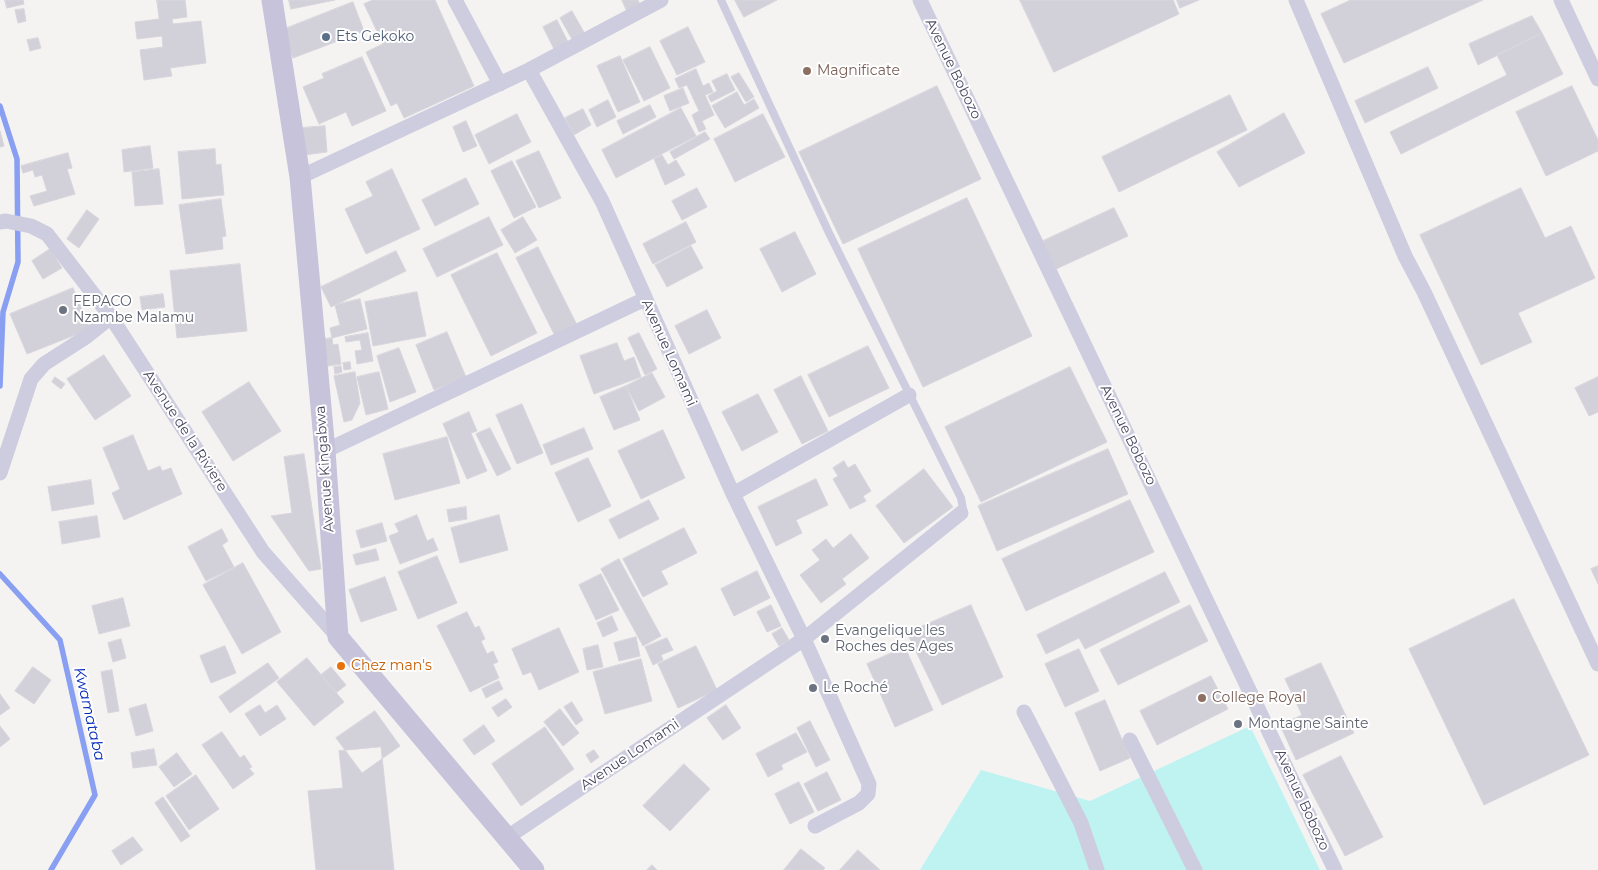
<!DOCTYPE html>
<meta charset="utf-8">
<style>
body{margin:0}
canvas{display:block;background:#f4f3f1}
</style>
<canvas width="1598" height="870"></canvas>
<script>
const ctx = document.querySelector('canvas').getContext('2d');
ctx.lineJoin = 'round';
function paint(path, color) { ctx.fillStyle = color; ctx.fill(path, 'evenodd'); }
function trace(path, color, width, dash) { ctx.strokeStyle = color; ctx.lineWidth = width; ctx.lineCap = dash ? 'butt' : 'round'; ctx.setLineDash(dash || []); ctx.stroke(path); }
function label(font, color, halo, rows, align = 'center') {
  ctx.font = font + ' Montserrat,sans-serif'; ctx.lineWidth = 4; ctx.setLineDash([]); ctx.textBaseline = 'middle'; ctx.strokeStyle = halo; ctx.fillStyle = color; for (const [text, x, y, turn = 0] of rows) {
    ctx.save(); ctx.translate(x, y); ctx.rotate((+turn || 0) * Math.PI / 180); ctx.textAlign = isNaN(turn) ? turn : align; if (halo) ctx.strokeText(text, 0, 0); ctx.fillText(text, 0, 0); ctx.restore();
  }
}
paint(new Path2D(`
 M1250,726l70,144h-400l61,-100 109,31z`), '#bff3f1');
trace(new Path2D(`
 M0,106l17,53 1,103 -15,50 -3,74
 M0,574l60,66 35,155 -44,75`), '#899ff2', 5.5);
const building = new Path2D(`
 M5,0h18l1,4 -17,4z
 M157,0h28l2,17 -15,2 1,5 28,-3 5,42 -36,5 2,8 -28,4 -4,-30 23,-3 -1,-11 -25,3 -2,-17 24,-3z
 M289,0h46l-44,9z
 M373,0h62l39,86 -70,32 -7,-15 -6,3 -25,-54 17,-8 -19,-40z
 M622,0h16l3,7 -13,6z
 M735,0h42l-33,17z
 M1020,0h153l6,14 -125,58z
 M1177,0h22l-19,8z
 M1351,0h132l-139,63 -23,-49z
 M353,2l11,29 -71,27 -11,-28z
 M24,9l2,12 -8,2 -3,-13z
 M572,11l13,23 -12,7 -13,-23z
 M1532,16l10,17 -64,32 -9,-21z
 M557,20l11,22 -14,7 -11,-22z
 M688,27l17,35 -28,13 -17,-34z
 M1542,33l21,41 -162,80 -11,-22 117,-57 -10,-20z
 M38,38l3,10 -11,3 -3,-11z
 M650,47l20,41 -26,13 -21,-41z
 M620,56l20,46 -22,10 -21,-46z
 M362,57l24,54 -34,15 -6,-14 -27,12 -16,-37 21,-9 -2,-4z
 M1428,67l10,21 -73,35 -10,-22z
 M696,69l7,17 6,-3 4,9 -8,3 9,20 -12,6 4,8 -7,3 -7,-17 7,-4 -12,-26 -8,3 -4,-9z
 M739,73l15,24 -8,5 -15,-25z
 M727,74l8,16 -24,12 -3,-6 9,-5 -5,-10z
 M937,86l44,93 -138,65 -44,-92z
 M1572,86l26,54v11l-52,25 -30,-64z
 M683,88l6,15 -19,8 -6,-15z
 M737,92l7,13 10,-6 5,9 -34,20 -13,-22z
 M1230,95l17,35 -128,62 -17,-35z
 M608,100l8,17 -19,10 -8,-17z
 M650,105l6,12 -33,17 -6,-13z
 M681,108l15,28 -80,42 -14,-28z
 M583,109l8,16 -17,10 -9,-17z
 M1284,113l21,40 -66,34 -22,-35z
 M517,114l14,28 -42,22 -14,-29z
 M763,114l22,43 -50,25 -21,-43z
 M466,121l11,25 -14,6 -10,-25z
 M325,126l2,26 -23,3 -3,-27z
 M0,131l4,15 -4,1z
 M705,132l5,7 -36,20 -4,-7z
 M150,146l3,22 -29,4 -2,-22z
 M215,149l1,16 5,-1 3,31 -42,4 -4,-47z
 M539,151l22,47 -22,10 -23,-47z
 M68,153l4,15 -5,1 8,25 -41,12 -4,-10 17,-5 -5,-16 -7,2 -2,-7 -10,3 -2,-7z
 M662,155l6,10 8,-5 9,15 -20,10 -11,-26z
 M512,161l24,46 -22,11 -23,-47z
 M159,169l4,35 -28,2 -3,-34z
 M392,169l28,60 -54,25 -21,-45 28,-13 -7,-14z
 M466,178l13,26 -44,22 -13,-26z
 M697,188l10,19 -25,13 -10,-19z
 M1521,188l24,50 26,-12 24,52 -77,35 14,29 -51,23 -61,-130z
 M967,198l65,138 -109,51 -65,-138z
 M221,199l5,37 -4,1 1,12 -37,5 -7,-49z
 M1114,208l14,28 -72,33 -13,-28z
 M87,210l12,9 -20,29 -12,-9z
 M489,217l14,28 -66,32 -14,-28z
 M523,217l14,23 -22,13 -14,-23z
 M686,222l10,20 -43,22 -10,-20z
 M795,232l21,42 -34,18 -22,-43z
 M691,246l12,22 -36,19 -12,-22z
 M538,247l39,78 -22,11 -39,-78z
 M50,249l12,19 -19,11 -11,-18z
 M396,251l10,20 -75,36 -10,-20z
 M497,253l40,80 -46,23 -40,-81z
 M240,264l7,67 -70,7 -7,-67z
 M73,288l17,41 -63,25 -17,-40z
 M417,292l9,44 -53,10 -8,-44z
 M163,294l2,13 -23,3 -2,-13z
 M360,299l7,30 -35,9 -2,-10 10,-3 -5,-20z
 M707,310l14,28 -32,16 -14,-28z
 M447,332l19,45 -32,13 -18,-45z
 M368,333l5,28 -16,3 -2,-13 7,-1 -2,-10 -14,2 -1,-5z
 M639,333l18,36 -12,6 -17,-37z
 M332,338l1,7 5,-1 3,20 -13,2 -4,-27z
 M617,343l7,18 10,-4 7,20 -47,17 -14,-38z
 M868,346l21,42 -60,29 -21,-42z
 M399,348l17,44 -26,10 -13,-46z
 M104,355l27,41 -36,24 -28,-41z
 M350,362l1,7 -7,1 -1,-7z
 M341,366l1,6 -7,2 -1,-7z
 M1070,367l37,75 -126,60 -36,-75z
 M355,372l5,31 -8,17 -8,2 -10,-46z
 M379,372l9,37 -22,6 -9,-38z
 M652,373l13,24 -26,14 -13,-25z
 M801,376l27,55 -26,13 -28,-54z
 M55,377l10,7 -4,5 -9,-7z
 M1598,377v35l-9,4 -14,-28z
 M249,382l32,49 -48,30 -31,-49z
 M626,386l14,34 -26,10 -14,-33z
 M758,394l20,38 -36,19 -20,-39z
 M522,404l21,49 -26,11 -21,-49z
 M469,412l8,19 -6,2 16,38 -20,8 -24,-55z
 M490,428l21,41 -14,7 -21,-42z
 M584,428l9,21 -42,16 -8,-20z
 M663,430l22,48 -44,21 -23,-48z
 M133,435l15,36 12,-5 2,5 9,-3 11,26 -58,26 -12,-27 8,-4 -17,-41z
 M447,437l13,46 -65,17 -12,-46z
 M1108,449l20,45 -131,57 -19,-45z
 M304,454l17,115 -12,2 -38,-55 21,-3 -8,-56z
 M588,458l23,48 -33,16 -23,-49z
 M844,461l4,7 7,-4 16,27 -8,5 3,5 -16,8 -17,-30 5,-3 -5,-8z
 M924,469l29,38 -49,36 -28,-37z
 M816,479l12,26 -32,15 6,13 -26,13 -18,-39z
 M91,480l3,24 -42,7 -4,-24z
 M649,500l10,19 -40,20 -10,-19z
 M1130,500l24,52 -128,59 -24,-52z
 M466,507l1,12 -18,3 -2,-12z
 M417,515l10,26 6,-3 5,12 -38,14 -11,-28 10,-4 -4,-8z
 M499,515l9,35 -48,13 -9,-35z
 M97,516l3,21 -38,7 -3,-22z
 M382,523l5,18 -26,7 -5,-17z
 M684,528l13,25 -36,18 7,13 -25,13 -20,-38z
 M222,529l6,12 -6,4 12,22 -28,14 -18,-34z
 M851,534l18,24 -27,21 4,5 -25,19 -21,-28 20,-15 -8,-10 14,-11 7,9z
 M376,549l3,11 -23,5 -3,-10z
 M437,556l20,47 -39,16 -20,-47z
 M619,559l42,77 -18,10 -42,-77z
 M243,563l38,69 -39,22 -39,-69z
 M1598,566v18l-7,-15z
 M757,571l13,27 -36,18 -13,-27z
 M1165,572l15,30 -95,47 -6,-11 -33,16 -9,-19z
 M601,574l18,36 -23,10 -17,-35z
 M385,577l12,33 -36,12 -12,-32z
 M123,598l7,28 -31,8 -7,-28z
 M1514,599l75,156 -105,50 -75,-156z
 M771,605l10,21 -14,6 -10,-20z
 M971,605l32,72 -61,28 -35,-72z
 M1190,605l18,36 -90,44 -18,-35z
 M467,612l8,16 4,-2 6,13 -4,2 6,13 6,-3 5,11 -5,2 6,14 -29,14 -33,-66z
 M612,616l6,14 -15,7 -6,-14z
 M559,628l20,44 -40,18 -8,-18 -8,3 -11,-26z
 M782,628l7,12 -10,6 -7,-12z
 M636,637l4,19 -21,5 -5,-18z
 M667,638l6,12 -12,5 2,5 -10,5 -8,-18z
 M121,639l5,19 -13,4 -5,-19z
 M598,645l5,22 -16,3 -4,-21z
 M225,646l11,27 -25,10 -11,-27z
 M696,646l21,44 -39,18 -20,-44z
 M905,647l28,63 -38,17 -28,-63z
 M1079,649l20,42 -34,16 -20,-43z
 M307,658l37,44 -30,24 -37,-44z
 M641,659l11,42 -47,13 -12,-42z
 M268,663l11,15 -49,35 -11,-16z
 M1321,663l33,70 -58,27 -16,-35 22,-10 -17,-36z
 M33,667l18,13 -17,24 -19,-13z
 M331,667l15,18 -10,8 -15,-18z
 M112,670l7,41 -11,2 -7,-41z
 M1211,676l17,33 -71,36 -17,-34z
 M499,681l4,8 -17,9 -4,-9z
 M0,694l10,14 -10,7z
 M506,699l6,8 -14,10 -6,-9z
 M1105,700l25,58 -30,13 -25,-58z
 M572,702l11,18 -7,5 -12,-18z
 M146,704l7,27 -17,5 -7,-27z
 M260,705l5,8 12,-8 9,14 -26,17 -15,-22z
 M726,705l15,23 -18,12 -16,-22z
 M560,709l19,24 -16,13 -19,-24z
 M375,711l25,35 -38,27 -26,-35z
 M810,721l20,39 -14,7 -19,-39z
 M484,725l11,16 -21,14 -11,-15z
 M0,726l10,13 -10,8z
 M545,727l29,42 -53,37 -29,-42z
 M222,732l18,26 4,-3 8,12 -3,1 5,6 -21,15 -31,-44z
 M796,733l11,19 -26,13 2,4 -15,8 -12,-23z
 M381,747l13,123h-78l-8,-79 35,-3 -4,-37z
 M154,749l3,16 -24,3 -2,-15z
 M594,750l5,7 -8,6 -5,-8z
 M177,753l15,21 -18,13 -15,-20z
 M1341,756l42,81 -38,19 -42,-81z
 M684,764l26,25 -40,42 -27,-25z
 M827,772l14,28 -23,11 -14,-27z
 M196,775l23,34 -30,21 -23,-34z
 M799,782l15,30 -24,12 -15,-30z
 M163,797l27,39 -9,6 -26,-39z
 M133,837l10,13 -22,15 -9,-14z
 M801,849l24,19 -2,2h-39z
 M858,850l22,20h-40z
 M652,865l5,5h-10z`);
paint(building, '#d2d0d9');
trace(building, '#d8d5dd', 1);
trace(new Path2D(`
 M721,0l108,233 132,265 2,11 -2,4`), '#cecddf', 8);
trace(new Path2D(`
 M455,0l45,84
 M920,0l415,870
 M1296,0l109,256 19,36 174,372
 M1561,0l37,79
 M529,70l73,131 131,293 71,145 65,145 -1,10 -9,9 -44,23
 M300,177l229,-107 132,-70
 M0,222l6,-1 25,5 16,8 64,83 152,235 75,85
 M325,451l320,-152
 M0,473l31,-94 13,-15 42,-27 25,-20
 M733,494l176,-99
 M1024,712l57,111 16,47
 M1130,740l65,130
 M506,838l298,-199 157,-126`), '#cecddf', 15);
trace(new Path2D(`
 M272,0l28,177 25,274 13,186 196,233`), '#c6c3db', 21);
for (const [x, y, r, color] of [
 [326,37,5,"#5c6f8a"],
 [807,71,5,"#8d6e63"],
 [63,310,5,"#6b7280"],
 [825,639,5,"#6b7280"],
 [341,666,5,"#e8710a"],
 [813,688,5,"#6b7280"],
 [1202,698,5,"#8d6e63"],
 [1238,724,5,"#6b7280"]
]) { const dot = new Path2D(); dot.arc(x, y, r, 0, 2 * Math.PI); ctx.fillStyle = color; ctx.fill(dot); trace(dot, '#fff', 2); }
label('14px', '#4e5e75', '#fff', [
 ["Ets Gekoko",336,37]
], 'left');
label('14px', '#494861', '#fff', [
 ["Avenue Bobozo",953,69,64],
 ["Avenue Lomami",669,353,66],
 ["Avenue de la Riviere",185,431,57],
 ["Avenue Bobozo",1128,435,64],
 ["Avenue Kingabwa",325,469,-94],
 ["Avenue Lomami",630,755,-34],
 ["Avenue Bobozo",1302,800,65]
]);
label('14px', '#785e54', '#fff', [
 ["Magnificate",817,71],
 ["College Royal",1212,698]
], 'left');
label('14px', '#5b616d', '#fff', [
 ["FEPACO",73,302],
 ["Nzambe Malamu",73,318],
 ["Evangelique les",835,631],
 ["Roches des Ages",835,647],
 ["Le Roché",823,688],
 ["Montagne Sainte",1248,724]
], 'left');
label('14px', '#c56008', '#fff', [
 ["Chez man's",351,666]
], 'left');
label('italic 15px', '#0329b8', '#fff', [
 ["Kwamataba",89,714,77]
]);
</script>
